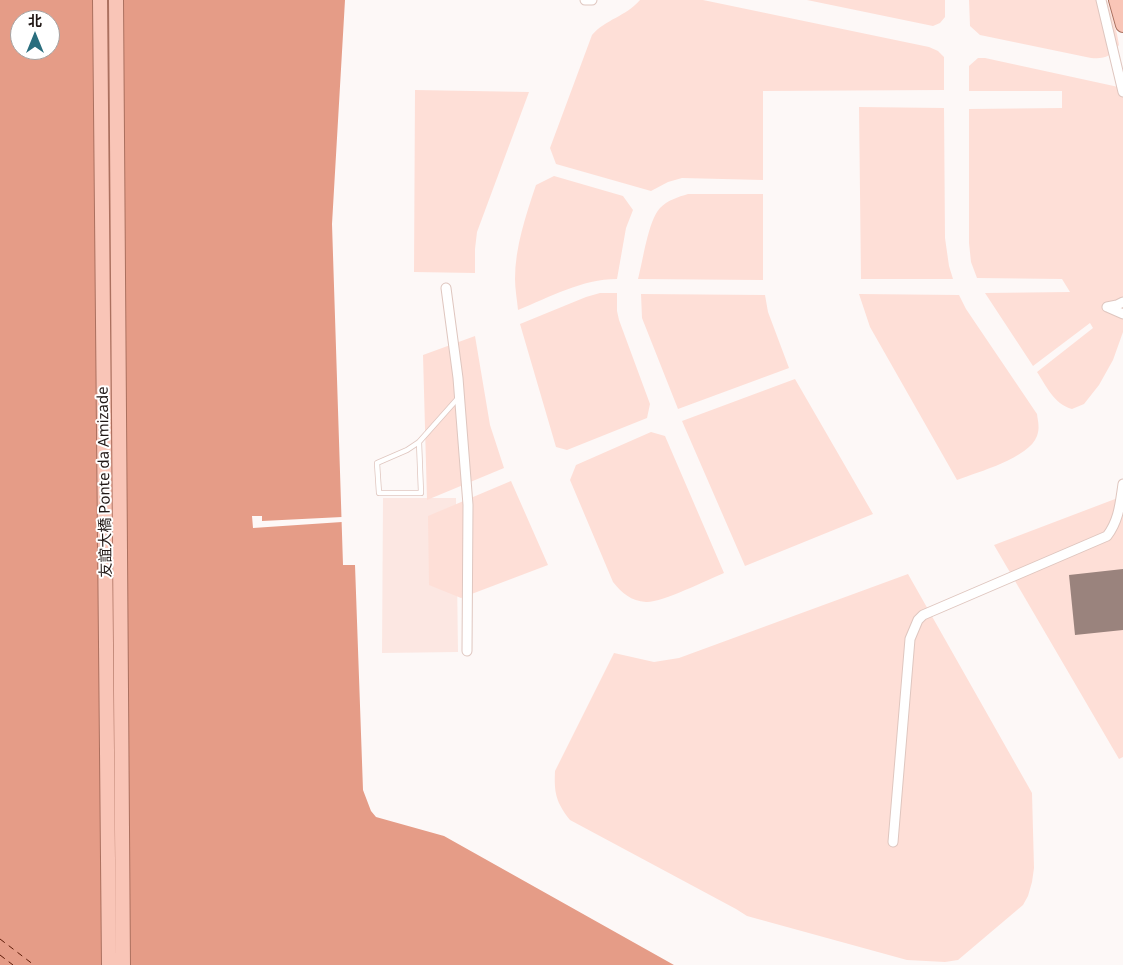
<!DOCTYPE html>
<meta charset="utf-8">
<style>
body{margin:0}
#map{position:relative;width:1123px;height:965px;overflow:hidden;background:#fdf8f7;font-family:"Noto Sans","Noto Sans SC",sans-serif}
canvas{display:block}
.north{position:absolute;left:10px;top:10px;width:50px;height:50px;box-sizing:border-box;background:#fff;border:1px solid #a6a3a2;border-radius:50%;rotate:0deg;font-size:14px;font-weight:700;line-height:20px;text-align:center;color:#211816}
.north::after{content:'';display:block;margin:auto;width:18px;height:22px;background:#2a6e7e;clip-path:polygon(50% 0,100% 100%,50% 72%,0 100%)}
</style>
<div id="map">
<canvas width="1123" height="965"></canvas>
<div class="north">北</div>
</div>
<script>
const ctx = document.querySelector('canvas').getContext('2d');
ctx.lineJoin = 'round';
function paint(path, color) { ctx.fillStyle = color; ctx.fill(path, 'evenodd'); }
function trace(path, color, width, dash) { ctx.strokeStyle = color; ctx.lineWidth = width; ctx.lineCap = dash ? 'butt' : 'round'; ctx.setLineDash(dash || []); ctx.stroke(path); }
function label(font, color, halo, rows, align = 'center') {
  ctx.font = font + ' "Noto Sans","Noto Sans SC",sans-serif'; ctx.lineWidth = 4; ctx.setLineDash([]); ctx.textBaseline = 'middle'; ctx.strokeStyle = halo; ctx.fillStyle = color; for (const [text, x, y, turn = 0] of rows) {
    ctx.save(); ctx.translate(x, y); ctx.rotate((+turn || 0) * Math.PI / 180); ctx.textAlign = isNaN(turn) ? turn : align; if (halo) ctx.strokeText(text, 0, 0); ctx.fillText(text, 0, 0); ctx.restore();
  }
}
paint(new Path2D(`
 M383,498h73l2,154 -76,1z`), '#fce7e2');
paint(new Path2D(`
 M640,0h63l226,47 9,4 6,6v33l-181,1v89l-81,-2 -14,4 -17,9 -95,-27 -6,-16 42,-113c14,-16 33,-18 48,-35z
 M807,0h138v17l-5,6 -7,3z
 M969,0h138l10,34 2,11c-9,12 -14,14 -28,13l-111,-23 -10,-9z
 M978,58h7l138,30v244l-10,28 -14,25 -15,19 -12,5c-18,-5 -25,-22 -35,-37l56,-44 -3,-5 -57,43 -48,-73 85,-1 -8,-13 -85,-1 -6,-16 -2,-19v-134l93,-1v-17h-93v-25z
 M415,90l114,2 -52,140 -2,17v24l-61,-1z
 M859,107l85,1 1,130 4,28 4,13h-92z
 M554,176l69,20 10,14 -7,18 -9,51c-35,0 -67,18 -99,31 -1,-11 -3,-21 -3,-31 0,-32 11,-64 21,-94z
 M688,194h75v86l-125,-1c5,-18 10,-58 22,-71 8,-8 18,-11 28,-14z
 M600,293h17v18l2,9 31,84 -3,14 -80,32 -11,-3 -36,-123 66,-27z
 M641,294l124,1 3,17 21,56 -111,41 -36,-91z
 M859,294l100,1 7,14 71,105c1,8 3,14 0,22 -8,22 -59,36 -80,44l-87,-153z
 M475,336l15,89 14,43 -77,32 -4,-145z
 M795,379l78,135 -128,52 -63,-145z
 M651,432l14,4 59,137c-17,7 -63,30 -78,29 -15,-1 -24,-9 -33,-20l-43,-102 6,-15z
 M511,481l37,84 -87,33 -32,-13 -1,-69z
 M1123,496v261l-4,2 -125,-214z
 M908,574l124,219 2,75 -2,14 -4,14 -5,9 -65,55 -13,2 -38,-2 -160,-44 -11,-7 -166,-89c-14,-18 -16,-27 -15,-49l59,-118 40,9 25,-4z`), '#fedfd7');
paint(new Path2D(`
 M0,0h345l-13,224 11,341h12l8,225 8,21 5,6 68,19 230,129h-674zM20,20h30v30h-30z`), '#e59c87');
paint(new Path2D(`
 M252,516h10v5l80,-4v5l-89,6z`), '#fdf8f7');
trace(new Path2D(`
 M0,939l34,26
 M0,955l13,10`), '#5d1c09', 1, [6, 5]);
paint(new Path2D(`
 M1123,569v61l-48,5 -6,-60z`), '#9a837d');
const service = new Path2D(`
 M419,442l2,51h-42l-2,-30 30,-13 12,-8 40,-45`);
const minor = new Path2D(`
 M585,0h7
 M1101,0l22,92
 M446,288l12,90 10,127 -1,146
 M1107,307l16,7
 M1107,307l10,-2 6,-3
 M893,842l17,-203 8,-19 5,-5 184,-79c12,-16 13,-32 16,-52`);
const primary = new Path2D(`
 M100,0l9,965
 M116,0l7,965
 M1116,0l7,25`);
trace(service, '#dfc6bf', 6);
trace(minor, '#dfc6bf', 11);
trace(primary, '#ab705f', 16);
trace(service, '#fff', 4.5);
trace(minor, '#fff', 9);
trace(primary, '#f9c5b7', 14);
label('15px', '#211816', '#fff', [
 ["友誼大橋 Ponte da Amizade",105,482,-91]
]);
</script>
